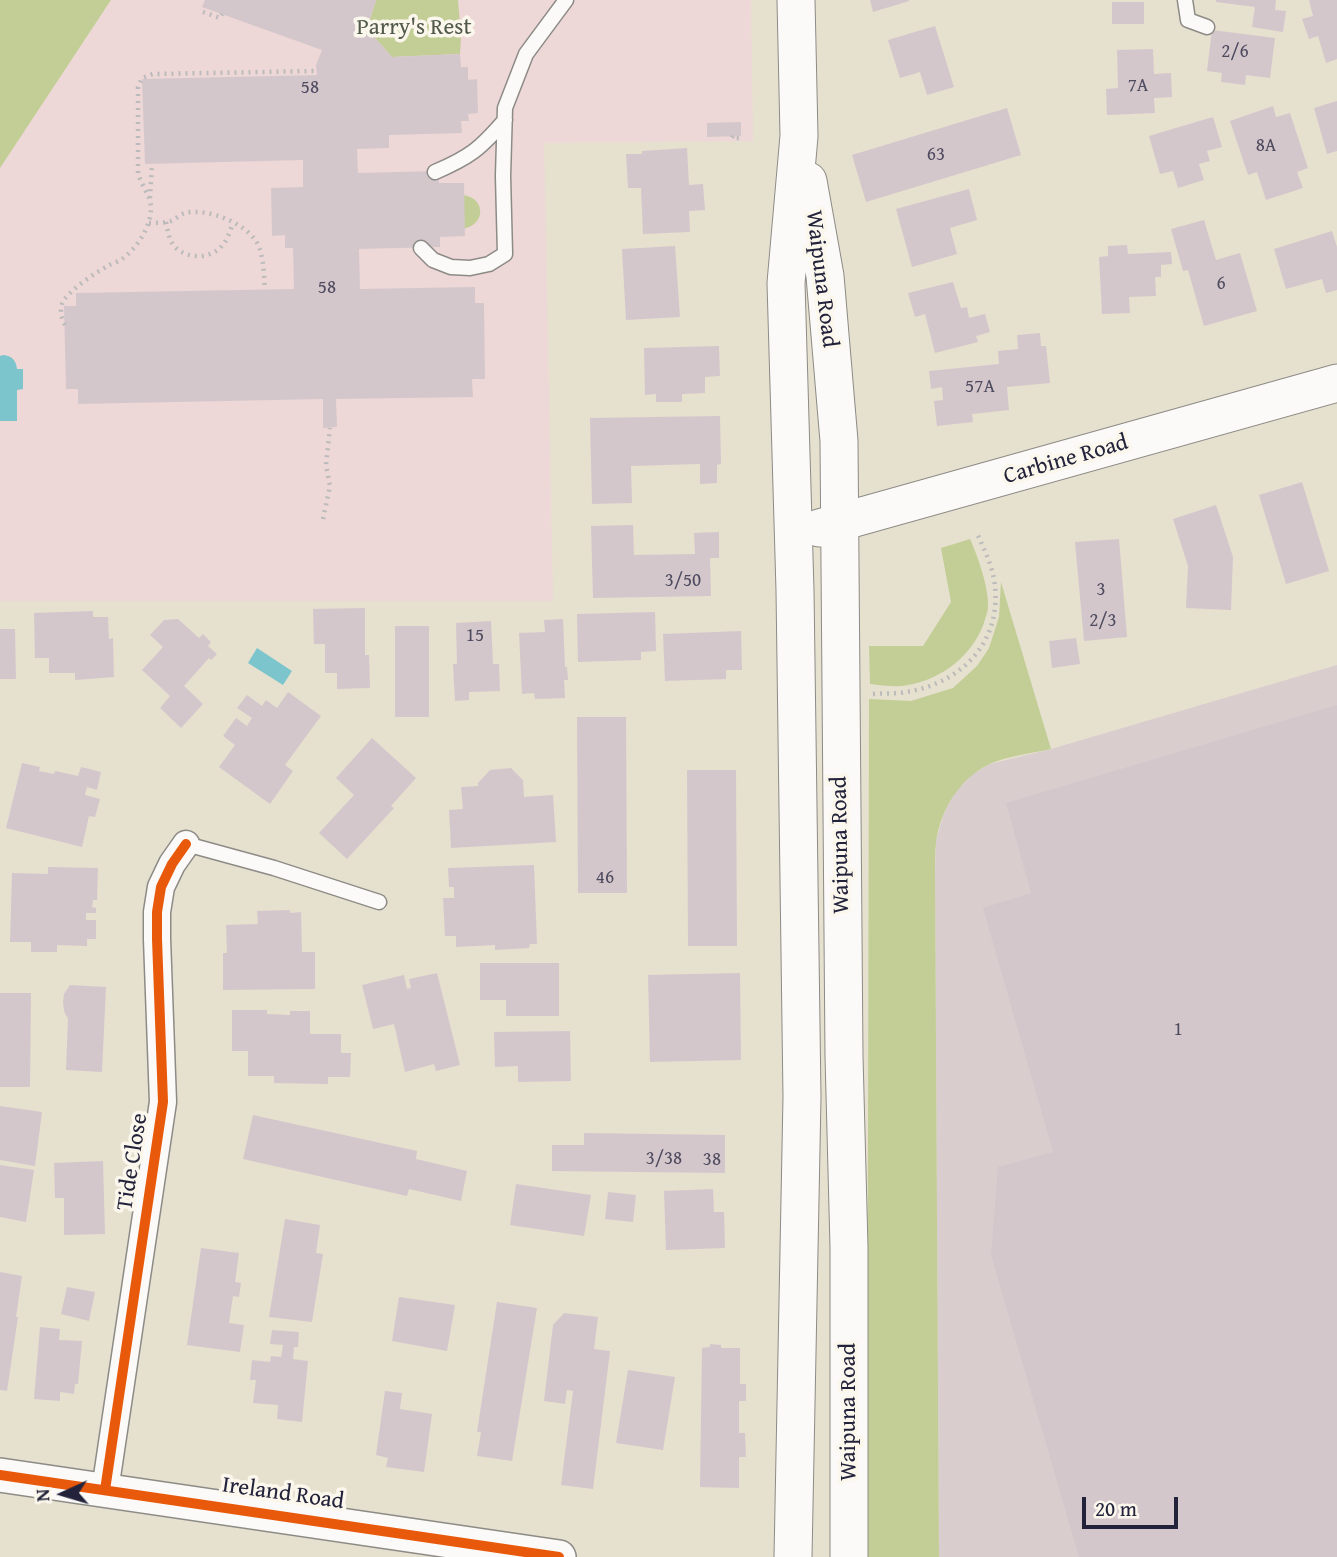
<!DOCTYPE html>
<style>
body{margin:0}
#map{position:relative;width:1337px;height:1557px;overflow:hidden;background:#e6e0cf;font-family:"Gentium Book Plus",serif}
canvas{display:block}
.north{position:absolute;left:28px;top:1459px;width:70px;height:70px;-webkit-text-stroke:5px #fbf7ec;paint-order:stroke;rotate:266deg;font-size:19px;font-weight:700;line-height:28px;text-align:center;color:#22223b}
.north::after{content:'';display:block;margin:auto;width:24px;height:32px;background:#22223b;clip-path:polygon(50% 0,100% 100%,50% 72%,0 100%)}
.scale{position:absolute;left:1082px;top:1497px;width:96px;height:32px;box-sizing:border-box;border:4px solid #22223b;border-top:0;padding-left:9px;font-size:21px;line-height:24px;white-space:nowrap;color:#22223b;-webkit-text-stroke:5px #fbf7ec;paint-order:stroke}
</style>
<div id="map">
<canvas width="1337" height="1557"></canvas>
<div class="north">N</div>
<div class="scale">20 m</div>
</div>
<script>
const ctx = document.querySelector('canvas').getContext('2d');
ctx.lineJoin = 'round';
function paint(path, color) { ctx.fillStyle = color; ctx.fill(path, 'evenodd'); }
function trace(path, color, width, dash) { ctx.strokeStyle = color; ctx.lineWidth = width; ctx.lineCap = dash ? 'butt' : 'round'; ctx.setLineDash(dash || []); ctx.stroke(path); }
function label(font, color, halo, rows, align = 'center') {
  ctx.font = font + ' "Gentium Book Plus",serif'; ctx.lineWidth = 7; ctx.setLineDash([]); ctx.textBaseline = 'middle'; ctx.strokeStyle = halo; ctx.fillStyle = color; for (const [text, x, y, turn = 0] of rows) {
    ctx.save(); ctx.translate(x, y); ctx.rotate((+turn || 0) * Math.PI / 180); ctx.textAlign = isNaN(turn) ? turn : align; if (halo) ctx.strokeText(text, 0, 0); ctx.fillText(text, 0, 0); ctx.restore();
  }
}
paint(new Path2D(`
 M111,0h640l2,141 -209,2 9,458h-553v-433z`), '#eed7d7');
paint(new Path2D(`
 M1337,665v892h-398l-4,-687 1,-29 7,-25 11,-23 17,-18 19,-11 61,-15z`), '#dacdce');
paint(new Path2D(`
 M0,0h111l-111,168z
 M376,0h82l3,37 -1,17 -68,3 -25,-28z
 M460,195c25,0 28,29 3,34z
 M970,539c8,18 19,49 18,68 0,5 -3,11 -4,16 -12,33 -42,56 -76,62 -12,3 -26,0 -38,-1l-1,-38h54l28,-44 -10,-54z
 M1001,582l50,167c-17,4 -49,8 -63,16 -29,14 -48,46 -52,78 -1,8 -1,18 -1,27l4,687h-72l2,-858 42,2 42,-13 24,-22 12,-18 10,-31z`), '#c2ce96');
paint(new Path2D(`
 M3,355c9,1 13,5 14,14h6v20l-6,1v31h-17v-65z
 M257,648l35,23 -9,14 -35,-22z`), '#7cc5cc');
paint(new Path2D(`
 M205,0h171l-9,29 25,28 68,-3 1,13h7v13l9,-1 1,34 -10,1 1,7h-8l1,12 -73,2v13l-32,1 1,24 80,-2 1,12h25l1,53 -25,1v10l-81,2 1,40 115,-2v16h9l1,76h-13l1,18 -137,2 1,28 -14,1v-29l-245,5v-15h-12l-2,-83h12v-13l218,-4 -1,-41h-8v-13l-13,1 -1,-48 32,-1v-27l-158,4 -3,-85 175,-4 -1,-10 6,-15 -120,-43z
 M870,0h39v1l-36,11z
 M1216,0h60l-1,10 11,1 -3,21 -31,-5 3,-20 -39,-5z
 M1309,0h28v59l-11,4 -8,-27 -9,3 -7,-20 11,-3z
 M1112,2h32v22h-32z
 M935,26l19,61 -27,8 -7,-23 -20,6 -12,-38z
 M1212,30l63,8 -5,40 -24,-3 -1,10 -24,-3 1,-9 -15,-2z
 M1153,49l1,25 17,-1 1,24 -18,1 1,15 -48,2 -1,-26 12,-1 -1,-38z
 M1337,101v50l-10,3 -13,-46z
 M1273,106l3,11 14,-4 18,55 -11,4 6,16 -37,12 -9,-28 -9,3 -18,-54z
 M1007,108l14,47 -155,47 -14,-47z
 M1213,117l9,30 -15,4 3,10 -11,3 5,16 -26,8 -5,-17 -13,3 -11,-38z
 M741,122v14l-34,1v-14z
 M687,148l2,37 14,-1 2,26 -16,1 1,21 -47,2 -2,-46h-13l-2,-34h16v-3z
 M969,189l8,31 -27,8 7,26 -45,13 -16,-58z
 M1204,220l12,40 24,-7 17,58 -53,15 -16,-56 -5,1 -12,-42z
 M1332,231l5,16v43l-11,3 -4,-14 -36,10 -12,-40z
 M1127,245l1,9 43,-2 1,12 -11,1v12h-6l1,19 -27,1 1,16 -28,1 -3,-57 9,-1v-10z
 M675,246l5,71 -54,3 -4,-71z
 M953,282l8,26 6,-1 2,11 16,-4 5,18 -14,4 2,6 -43,11 -10,-39 -10,3 -7,-24z
 M1040,333l1,13h5l4,37 -43,4 2,23 -37,4 1,8 -36,4 -3,-25 9,-1 -1,-13 -11,2 -2,-18 70,-7 -1,-13 20,-2 -1,-14z
 M719,346l1,30 -15,1v16l-23,1v8h-26v-8l-11,1 -1,-47z
 M720,416l1,48 -4,1v18l-17,1v-20l-69,2 1,37 -40,1 -2,-86z
 M1302,482l27,89 -43,13 -27,-89z
 M1216,505l17,52 -2,53 -45,-2 2,-42 -15,-47z
 M633,525l1,30 61,-1 -1,-21 25,-1v26h-9l1,38 -118,2 -2,-72z
 M1119,539l8,98 -43,4 -9,-99z
 M365,608v47h4l1,33 -33,1v-16h-12v-29h-11l-1,-35z
 M93,611v6h15l1,22 4,-1 1,39 -39,3v-7h-26v-15h-14l-1,-45z
 M655,612l1,39 -15,1v8l-63,2 -1,-48z
 M178,619l21,19 4,-4 8,8 -3,4 9,8 -6,6 -2,-2 -25,28 19,18 -22,24 -21,-20 10,-12 -28,-26 21,-23 -13,-12 14,-15z
 M563,619l2,48h2l1,13h-4l1,18 -30,1 -1,-6 -12,1 -3,-61 26,-1 -1,-12z
 M491,621l2,43h6l1,27 -31,1v8l-14,1 -2,-37h4l-1,-41z
 M395,626h34v91h-34z
 M0,629h15l1,50h-16z
 M741,631l1,39h-16v9l-61,2 -2,-47z
 M1076,638l4,26 -28,4 -3,-27z
 M288,692l33,24 -36,49 8,6 -23,33 -51,-37 16,-22 -12,-9 13,-18 11,8 5,-8 -15,-10 10,-13 15,11 4,-6 11,8z
 M1337,705v852h-258l-88,-302 7,-88 55,-15 -70,-244 48,-15 -25,-90z
 M577,717h49l1,176h-49z
 M372,738l44,40 -25,28 3,2 -47,51 -28,-26 35,-38 -18,-17z
 M22,763l18,4 -1,4 15,3 1,-3 23,5 3,-9 20,5 -4,18 -10,-3 -2,8 15,4 -5,18 -6,-1 -7,31 -76,-19z
 M511,768l12,12 1,17 29,-2 3,47 -105,6 -2,-38 14,-1 -2,-22 17,-1v-3l12,-13z
 M687,770h49l1,176h-49z
 M534,865l3,79h-7l-1,4 -34,2v-5l-39,2v-11h-11l-2,-38h11v-11h-5l-1,-19z
 M48,867l50,1 -1,32h-4l-1,7 4,1v5h-10v7h10v19h-9v7l-30,-1v7h-26v-10h-21l2,-69 36,1z
 M290,910v3l11,-1 1,40h13v37l-92,1v-37h4l-1,-28 32,-1 -1,-13z
 M480,963h79v53h-53v-16h-26z
 M437,973l23,92 -24,6 -2,-7 -29,8 -11,-48 -21,5 -11,-44 42,-10 3,14 4,-1 -2,-9z
 M740,973l1,87 -91,2 -2,-87z
 M70,985l36,2 -4,85 -36,-2 2,-51 -4,-8 -1,-9 1,-8z
 M0,993h31l-1,94h-30z
 M232,1010h35v4l23,1v-4h20v23h31v19h10l-1,24h-22v7l-54,-1v-7h-26v-25h-16z
 M570,1031l1,50 -53,1v-16l-23,1 -1,-35z
 M0,1106l42,6 -7,54 -35,-6z
 M253,1115l164,36 -1,8 51,12 -6,30 -52,-12 -2,7 -164,-37z
 M584,1133l141,2v38l-173,-2v-26h32z
 M103,1161l2,73 -41,1v-37h-9l-1,-35z
 M0,1165l34,5 -8,52 -26,-5z
 M516,1184l75,11 -7,41 -74,-11z
 M713,1189l1,23h10l1,36 -59,2 -2,-59z
 M608,1192l28,3 -3,27 -28,-3z
 M285,1219l35,6 -4,28 7,1 -11,68 -43,-5z
 M201,1248l38,5 -4,29 6,1 -2,14 -6,-1 -4,27 15,2 -4,27 -53,-7z
 M0,1272l22,4 -6,41h2l-11,74 -7,-1z
 M67,1287l28,5 -6,29 -28,-7z
 M399,1297l56,8 -8,46 -55,-10z
 M497,1302l40,6 -25,153 -35,-5 4,-24h-4z
 M564,1313l34,4 -4,32 16,2 -17,138 -32,-4 12,-94 -6,-1 -2,14 -21,-3 9,-76z
 M40,1327l20,2 -1,11 23,1 -4,43h-3l-1,10 -14,-2v9l-26,-2z
 M272,1330l27,2 -1,15h-4l-1,12 15,2 -6,61 -25,-3 1,-14 -25,-2 3,-23h-6l2,-20 18,2 1,-6 10,1 2,-12 -13,-1z
 M710,1344l11,1v3h19v36h6v17h-7v32h6l1,24h-7v31l-39,-1 2,-139 8,-1z
 M628,1370l47,7 -12,73 -47,-7z
 M385,1391l17,2 -2,16 32,5 -8,58 -38,-5 2,-9 -12,-3z`), '#d4c7cc');
const service = new Path2D(`
 M1185,0l3,20 19,7
 M435,172c35,-15 45,-23 70,-52
 M421,248l12,12 18,7 19,1 19,-4 16,-10 -2,-78 2,-68 21,-54 40,-54
 M186,844l88,24 105,34`);
const minor = new Path2D(`
 M105,1490l58,-388 -6,-163v-27l4,-25 11,-23 14,-20`);
const tertiary = new Path2D(`
 M0,1475l559,82`);
const secondary = new Path2D(`
 M808,181l17,95 14,165 5,615 5,191v310
 M819,528l518,-145
 M793,1557l9,-460 -7,-507 -9,-307 13,-147 -3,-136`);
trace(service, '#8d8b86', 17);
trace(minor, '#8d8b86', 29);
trace(tertiary, '#8d8b86', 36);
trace(secondary, '#8d8b86', 39);
trace(new Path2D(`
 M203,12l17,6 2,-4
 M733,136l-1,2h9
 M150,198l2,-34
 M166,222c2,10 3,19 10,26 12,11 34,11 45,-1 6,-6 9,-16 12,-24
 M149,223c7,0 15,0 22,-2 5,-2 9,-7 14,-8 24,-6 69,13 75,37 4,13 4,27 5,39
 M65,325c-4,-8 -5,-13 -3,-21 4,-12 34,-32 46,-38 4,-3 10,-4 14,-7 15,-11 29,-32 29,-51 0,-12 -10,-23 -13,-35v-86l4,-9 11,-4 164,-3
 M323,519l7,-33 -4,-21 4,-37
 M873,694c11,-1 22,0 33,-2 58,-9 98,-53 88,-113 -3,-16 -11,-32 -17,-46`), '#bcbbbb', 4.5, [2, 5]);
trace(service, '#fbfaf8', 14);
trace(minor, '#fbfaf8', 26);
trace(tertiary, '#fbfaf8', 33);
trace(secondary, '#fbfaf8', 37);
trace(new Path2D(`
 M0,1475l559,82
 M105,1490l58,-388 -6,-163v-27l4,-25 11,-23 14,-20`), '#e8590c', 10);
label('19px', '#4e4b5f', null, [
 ["2/6",1235,52],
 ["7A",1138,86],
 ["58",310,88],
 ["8A",1266,146],
 ["63",936,155],
 ["6",1221,284],
 ["58",327,288],
 ["57A",980,387],
 ["3/50",683,581],
 ["3",1101,590],
 ["2/3",1103,621],
 ["15",475,636],
 ["46",605,878],
 ["1",1178,1030],
 ["3/38",664,1159],
 ["38",712,1160]
]);
label('23px', '#50594a', '#fbf7ec', [
 ["Parry's Rest",414,28]
]);
label('23px', '#22223b', '#fbf7ec', [
 ["Waipuna Road",821,279,83],
 ["Carbine Road",1066,460,-16],
 ["Waipuna Road",841,845,-91],
 ["Tide Close",133,1162,-81],
 ["Waipuna Road",849,1412,-90],
 ["Ireland Road",283,1494,8]
]);
</script>
